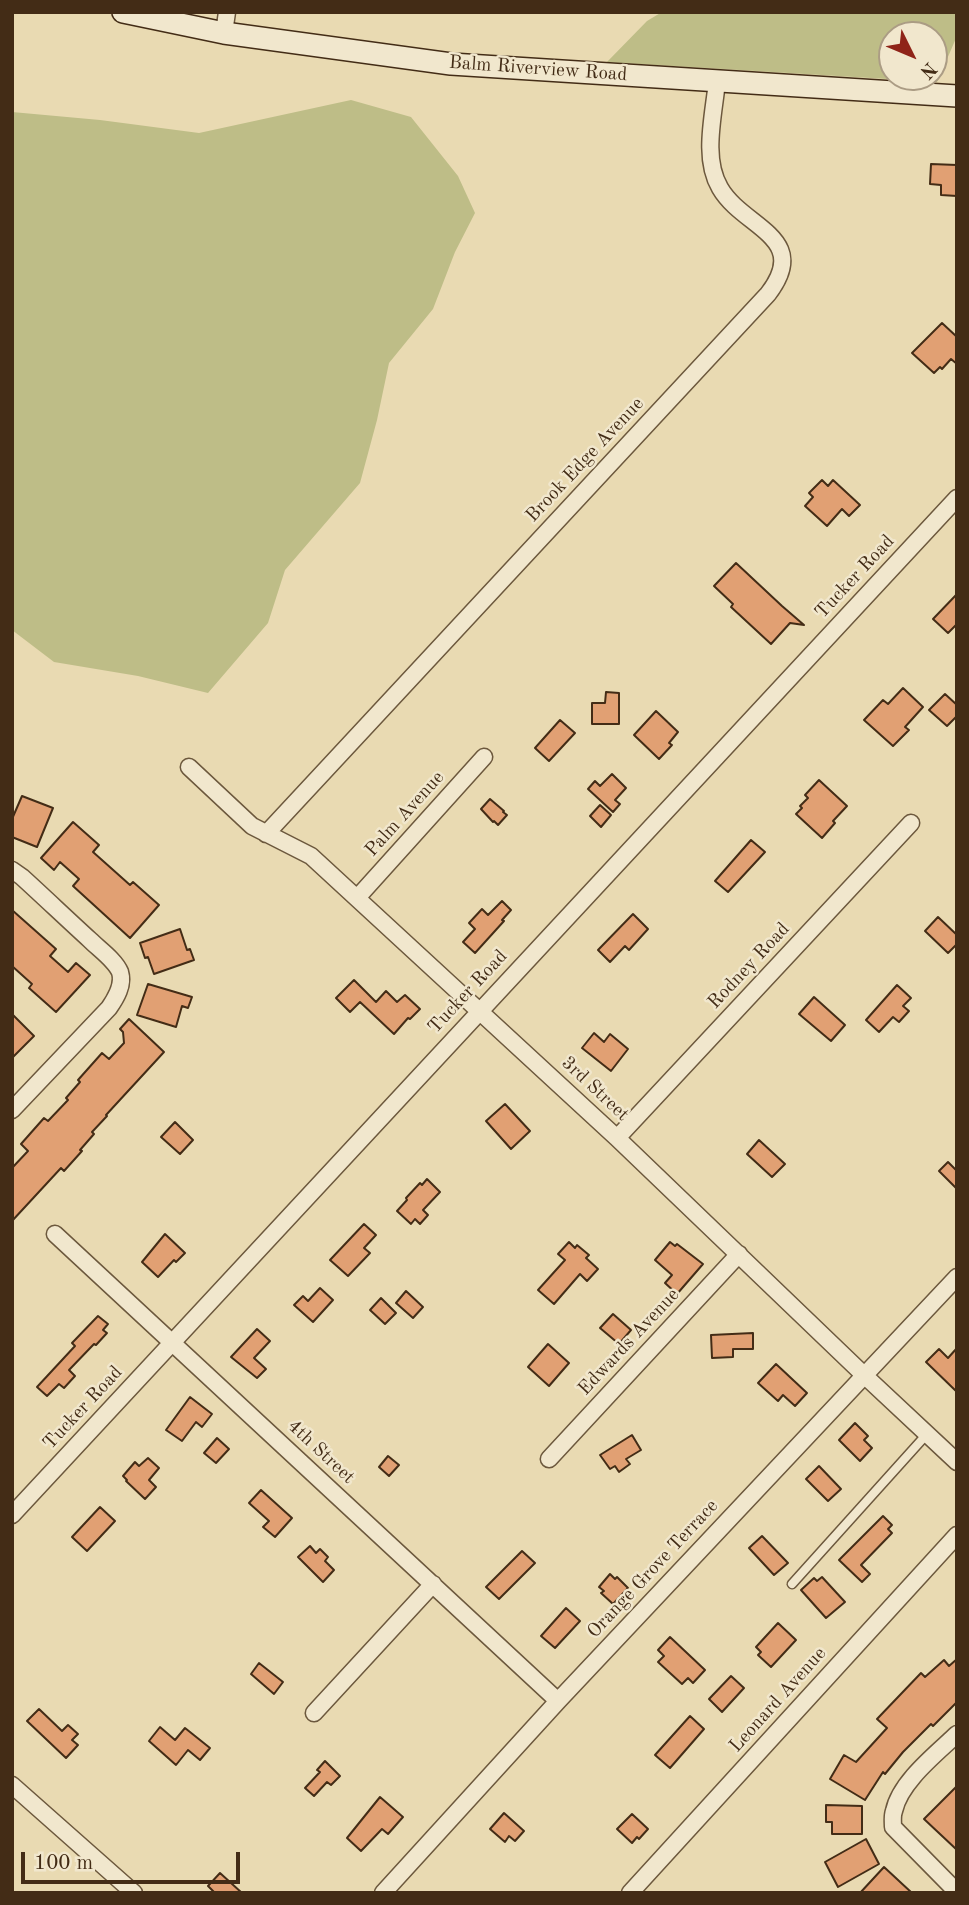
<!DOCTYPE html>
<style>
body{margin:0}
#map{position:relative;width:969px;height:1905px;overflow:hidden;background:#e9dab2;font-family:"Old Standard TT",serif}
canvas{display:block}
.frame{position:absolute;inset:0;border:14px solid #432c16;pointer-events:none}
.north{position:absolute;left:878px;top:21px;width:70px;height:70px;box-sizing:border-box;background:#f1e7cd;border:2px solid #ab9c84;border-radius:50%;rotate:133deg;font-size:19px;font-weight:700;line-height:28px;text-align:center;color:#432c16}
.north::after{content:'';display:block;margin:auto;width:24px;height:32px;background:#8f2418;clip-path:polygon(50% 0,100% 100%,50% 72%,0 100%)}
.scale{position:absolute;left:21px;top:1852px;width:219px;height:32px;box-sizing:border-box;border:4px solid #432c16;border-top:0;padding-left:9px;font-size:21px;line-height:24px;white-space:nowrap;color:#432c16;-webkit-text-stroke:5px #f1e7cd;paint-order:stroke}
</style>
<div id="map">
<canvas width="969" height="1905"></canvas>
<div class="frame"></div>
<div class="north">N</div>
<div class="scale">100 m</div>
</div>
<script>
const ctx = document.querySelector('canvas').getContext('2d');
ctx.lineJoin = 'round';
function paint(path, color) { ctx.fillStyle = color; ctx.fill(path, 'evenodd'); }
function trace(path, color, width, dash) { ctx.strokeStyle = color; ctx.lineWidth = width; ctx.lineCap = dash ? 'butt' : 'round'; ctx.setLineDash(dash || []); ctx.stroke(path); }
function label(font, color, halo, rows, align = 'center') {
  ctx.font = font + ' "Old Standard TT",serif'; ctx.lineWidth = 5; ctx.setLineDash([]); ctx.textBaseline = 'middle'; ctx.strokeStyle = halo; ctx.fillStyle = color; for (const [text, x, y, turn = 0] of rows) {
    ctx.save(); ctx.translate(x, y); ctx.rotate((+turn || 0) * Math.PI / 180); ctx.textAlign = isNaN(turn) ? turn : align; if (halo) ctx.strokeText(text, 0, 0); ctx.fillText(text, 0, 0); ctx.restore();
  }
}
paint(new Path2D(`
 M662,12h295v24l-20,46 -330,-20 40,-41zM892,35h42v42h-42z
 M351,100l60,17 47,59 17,37 -20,39 -22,57 -44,54 -12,57 -17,63 -75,87 -17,53 -60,70 -70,-17 -84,-14 -42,-32v-518l88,8 99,13z`), '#bebd87');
const building = new Path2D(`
 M931,164l26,1v31l-16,-1v-10l-11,-1z
 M942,323l15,14v27l-6,-5 -9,10 -2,-2 -6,6 -22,-20z
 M822,480l6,6 5,-6 27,25 -11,11 -7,-7 -15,17 -22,-20 8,-9 -4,-4z
 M736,563l46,43 22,19 -14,-2 -19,21 -40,-37 2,-3 -19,-18z
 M957,594v30l-9,9 -15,-14z
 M903,688l20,19 -18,20 4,3 -16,16 -29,-26 19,-20 5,4z
 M606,692l13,1v31h-27v-21h13z
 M945,694l12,11v11l-10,10 -18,-16z
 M656,711l22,21 -9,11 3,2 -13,14 -25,-24z
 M560,720l15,13 -26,28 -14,-13z
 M612,774l14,14 -11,12 5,4 -7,8 -25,-23 7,-8 5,5z
 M819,780l28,26 -14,15 2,2 -13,15 -26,-24 6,-6 -2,-2 8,-8 -3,-3z
 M22,796l31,12 -16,39 -25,-10v-18z
 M490,799l14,12 -1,1 4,3 -9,10 -4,-4 -1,1 -12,-13z
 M600,805l11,10 -10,12 -11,-11z
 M73,822l26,23 -6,7 37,33 3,-3 26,23 -29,33 -57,-52 6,-7 -19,-17 -6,8 -13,-12z
 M751,840l14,12 -37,40 -13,-11z
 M502,901l9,9 -9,10 2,1 -29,32 -12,-11 12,-13 -6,-6 13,-14 6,6z
 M12,910l44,39 -6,7 18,16 8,-9 14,12 -34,37 -27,-24 3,-4 -20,-18z
 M633,914l15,15 -19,21 -4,-4 -15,16 -12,-12z
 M938,917l19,18v9l-9,9 -23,-22z
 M180,929l7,21 3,-1 4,11 -40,14 -6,-17 -3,1 -5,-15z
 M354,980l22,22 10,-11 11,11 8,-7 15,14 -10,10 -2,-1 -14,16 -34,-32 -10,10 -14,-14z
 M148,984l44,13 -4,11 -6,-2 -6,21 -39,-12z
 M897,985l14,13 -8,8 6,5 -10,11 -6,-5 -14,15 -13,-12z
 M814,997l31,28 -14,16 -32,-27z
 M12,1014l22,22 -22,22z
 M129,1019l35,33 -58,63 1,1 -15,16 2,2 -14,16 2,1 -18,20 -3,-3 -49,53v-53l16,-17 -7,-7 23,-26 4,3 20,-21 -2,-2 14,-16 -2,-2 24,-27 7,6 15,-16 -1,-11 -3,-3z
 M594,1033l10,9 6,-8 18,15 -17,22 -29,-23z
 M505,1104l25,27 -19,18 -25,-28z
 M175,1122l18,18 -13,14 -19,-17z
 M759,1140l26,24 -13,13 -25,-23z
 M948,1162l9,9v18l-18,-18z
 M427,1179l13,13 -17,18 5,5 -8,9 -5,-5 -4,5 -14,-13 10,-11 -1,-2 14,-15 2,2z
 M364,1224l12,11 -12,13 6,5 -22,23 -18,-16z
 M165,1234l20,19 -9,9 -2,-2 -16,17 -16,-15z
 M569,1242l6,6 2,-3 12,10 -3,3 12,11 -11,12 -7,-7 -26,30 -16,-14 27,-30 -7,-6z
 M670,1242l5,4 2,-2 26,20 -26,30 -12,-11 7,-8 -17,-15z
 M320,1288l13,12 -20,22 -19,-17 9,-9 5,5z
 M406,1291l17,16 -10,11 -17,-15z
 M381,1298l15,15 -11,11 -15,-14z
 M613,1314l18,16 -12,14 -19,-16z
 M98,1316l10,8 -5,6 4,3 -11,12 -2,-1 -25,26 6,6 -11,12 -5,-4 -12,12 -10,-9 38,-41 -3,-3z
 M257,1329l13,12 -16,17 12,11 -9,9 -26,-21z
 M753,1333v16h-20v8l-21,1 -1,-23z
 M548,1344l21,19 -20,23 -21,-19z
 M957,1348v44l-31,-30 13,-13 9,9z
 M776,1364l31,29 -12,13 -12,-11 -5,6 -20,-18z
 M190,1397l22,17 -10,13 -6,-5 -14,19 -16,-11z
 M855,1423l13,13 -4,4 8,8 -12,13 -21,-21z
 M632,1435l9,15 -15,9 4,5 -11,8 -4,-6 -5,3 -10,-14z
 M217,1438l12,11 -13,14 -12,-10z
 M388,1456l11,9 -10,11 -10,-9z
 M148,1458l11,10 -10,12 7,7 -11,12 -19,-18 1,-1 -4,-4 12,-14 4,4z
 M819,1466l22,23 -13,12 -22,-22z
 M261,1490l31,28 -17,19 -12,-10 6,-6 -20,-18z
 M100,1507l15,14 -28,30 -15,-14z
 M883,1516l9,9 -4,4 4,4 -31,32 9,9 -8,8 -23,-22z
 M762,1536l26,27 -14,12 -25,-27z
 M310,1546l6,7 4,-4 8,8 -3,4 9,9 -11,12 -25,-25z
 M522,1551l13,12 -36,36 -13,-12z
 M610,1574l5,5 2,-2 11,11 -15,16 -12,-11 3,-2 -5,-4z
 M822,1577l23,25 -19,16 -25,-28 13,-12 3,3z
 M566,1608l14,13 -25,27 -14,-12z
 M778,1623l18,17 -25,27 -13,-12 3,-3 -5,-5z
 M670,1637l35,33 -12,13 -5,-5 -6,6 -24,-22 6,-6 -6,-6z
 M957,1659v43l-24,24 -2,-2 -28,28 -18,22 -2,-2 -18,28 -35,-21 14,-24 12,7 31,-34 -10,-9 44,-46 4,4 19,-17 5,6z
 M259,1663l24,19 -9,12 -23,-20z
 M731,1676l13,12 -22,24 -13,-13z
 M39,1709l23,22 6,-6 10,9 -6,6 6,5 -12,13 -39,-37z
 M690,1716l14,13 -34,39 -15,-13z
 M160,1727l15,13 10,-12 25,20 -10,12 -12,-10 -12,15 -27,-24z
 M325,1761l15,15 -9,9 -4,-3 -13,14 -9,-8 15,-16 -3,-2z
 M957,1786v64l-33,-31z
 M380,1797l23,20 -15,17 -6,-5 -21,22 -14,-13z
 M826,1805l36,1v28h-30v-12h-6z
 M504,1813l20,18 -9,10 -6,-5 -4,6 -15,-13z
 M632,1814l16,15 -9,10 -2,-2 -5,6 -15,-14z
 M866,1839l13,25 -41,23 -13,-25z
 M884,1867l28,26h-52z
 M220,1873l22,20h-27l-7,-7z`);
paint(building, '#e1a073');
trace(building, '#432c16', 2);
const service = new Path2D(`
 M792,1584l135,-150`);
const minor = new Path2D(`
 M224,33l3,-21
 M189,767l63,59 59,30 306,282 248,238 92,86
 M266,834l502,-540c44,-57 -25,-66 -48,-106 -18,-30 -6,-74 -3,-107
 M12,870l10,7c23,21 45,42 68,63 9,9 25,20 30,32 4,13 -4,26 -11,36l-97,102
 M357,898l127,-141
 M617,1138l294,-315
 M55,1234l503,467
 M549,1459l190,-205
 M12,1515l945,-1017
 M314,1713l119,-129
 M957,1734c-21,20 -57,48 -63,77 -2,5 -1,11 -1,16l64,65
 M12,1785l122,108
 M383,1893l175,-192 399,-424
 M630,1893l327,-358`);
const secondary = new Path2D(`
 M123,12l101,21 227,31 506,32`);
trace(service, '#6c583d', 11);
trace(minor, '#6c583d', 19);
trace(secondary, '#432c16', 24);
trace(service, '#f1e7cd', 8);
trace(minor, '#f1e7cd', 16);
trace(secondary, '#f1e7cd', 21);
label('19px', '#432c16', '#f1e7cd', [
 ["Balm Riverview Road",538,69,4],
 ["Brook Edge Avenue",585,460,-47],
 ["Tucker Road",855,577,-47],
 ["Palm Avenue",405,814,-48],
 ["Rodney Road",749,966,-47],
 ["Tucker Road",468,992,-47],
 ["3rd Street",595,1089,43],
 ["Edwards Avenue",629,1342,-47],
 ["Tucker Road",83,1408,-47],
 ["4th Street",321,1452,43],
 ["Orange Grove Terrace",653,1569,-47],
 ["Leonard Avenue",778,1700,-48]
]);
</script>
